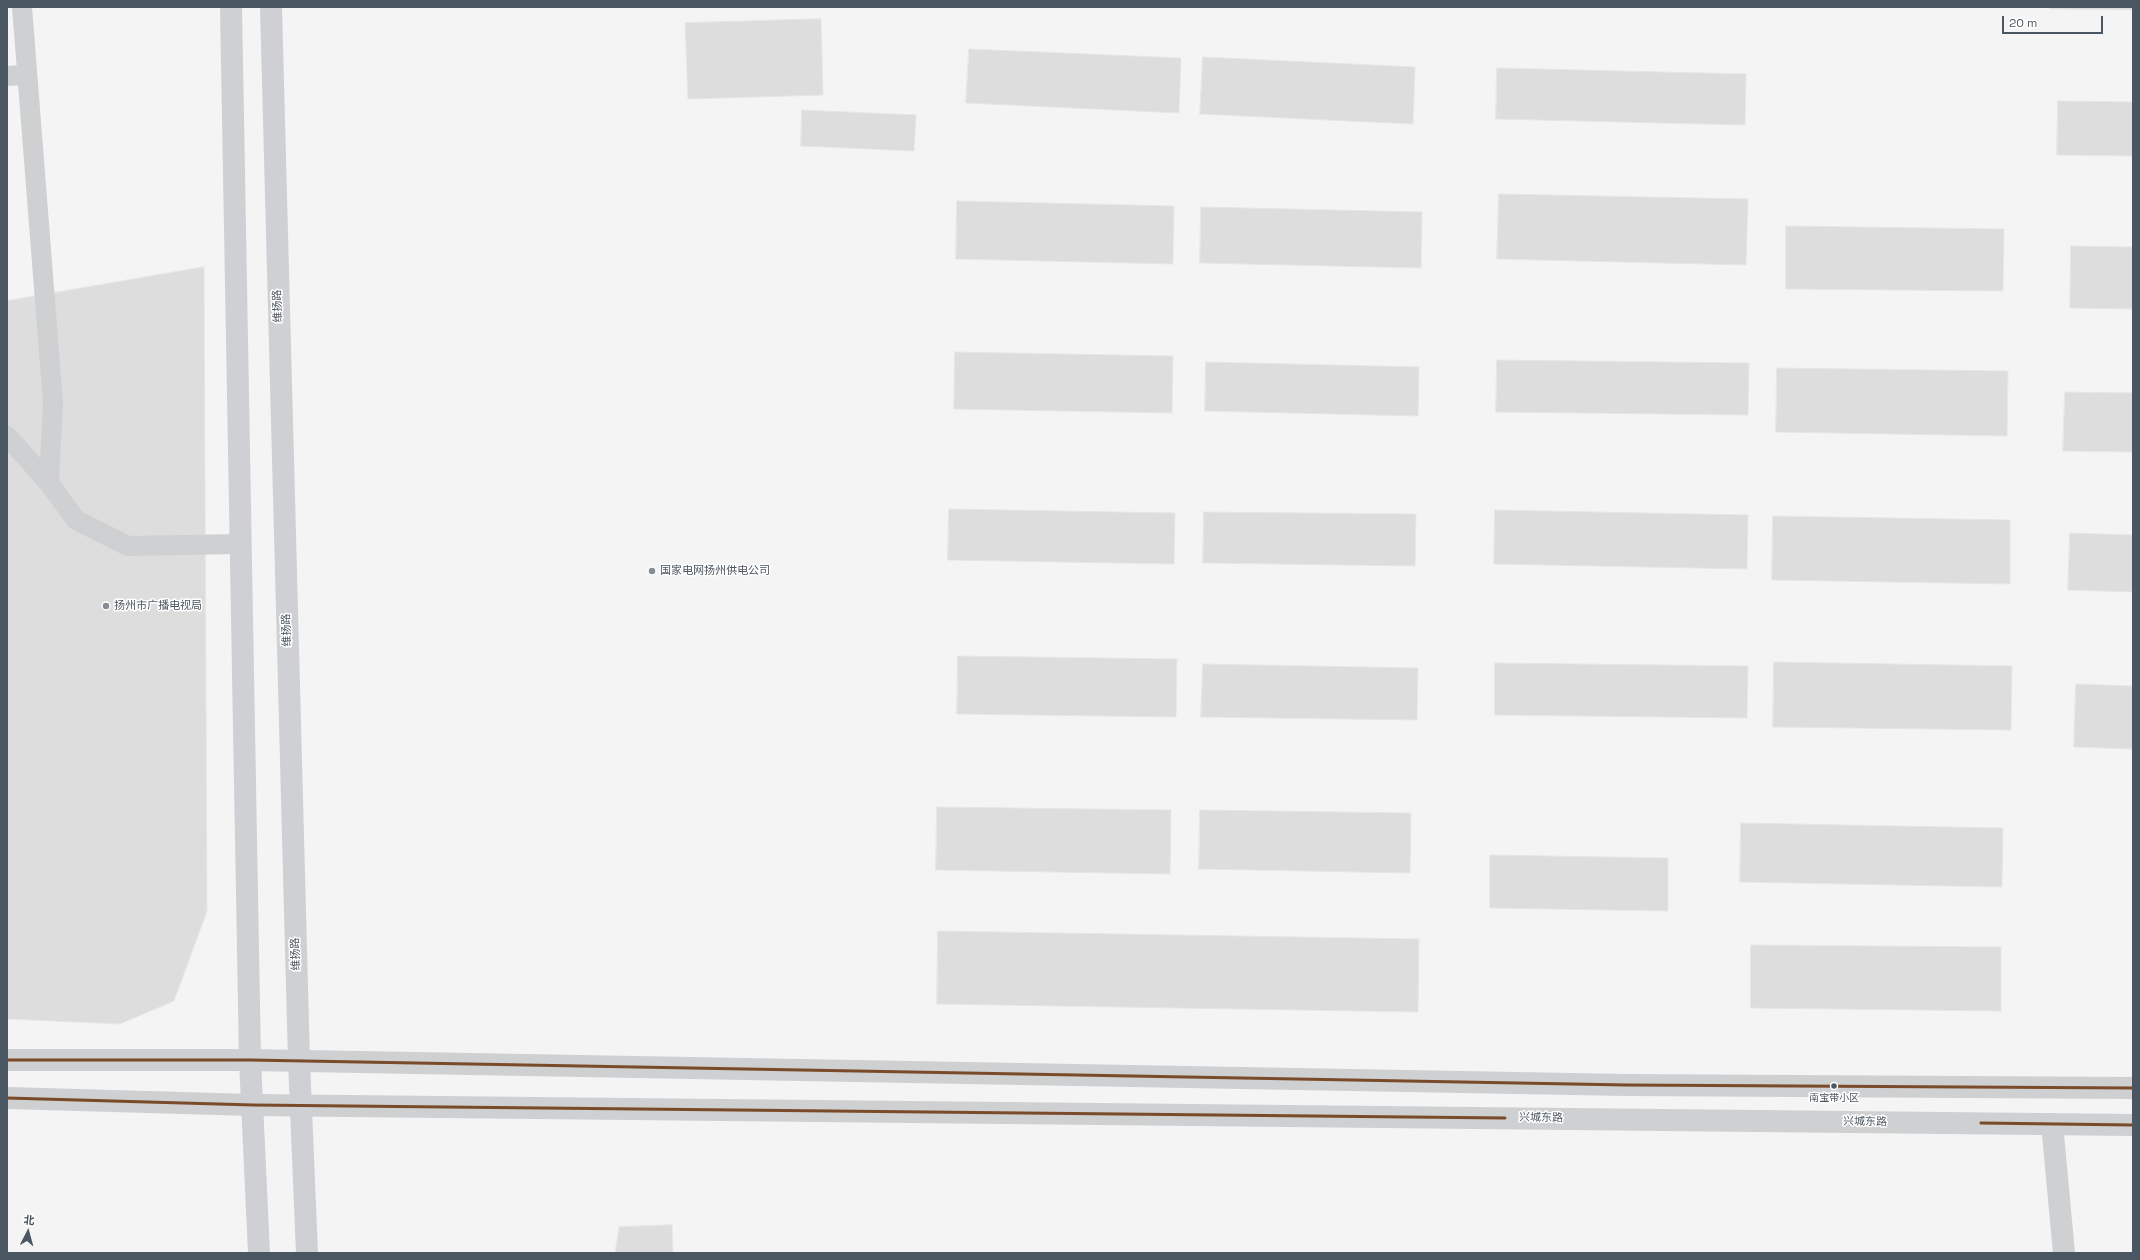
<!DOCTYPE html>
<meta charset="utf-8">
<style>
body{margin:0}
#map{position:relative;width:2140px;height:1260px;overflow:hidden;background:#f4f4f4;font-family:"Space Grotesk","Noto Sans SC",sans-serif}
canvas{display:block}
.frame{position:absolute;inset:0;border:8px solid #4a5661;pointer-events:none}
.north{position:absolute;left:8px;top:1212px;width:40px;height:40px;-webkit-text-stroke:3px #fff;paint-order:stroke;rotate:6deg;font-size:11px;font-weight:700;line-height:16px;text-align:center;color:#4a5661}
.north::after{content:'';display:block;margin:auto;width:14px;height:18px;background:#4a5661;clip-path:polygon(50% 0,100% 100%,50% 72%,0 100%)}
.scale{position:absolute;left:2002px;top:16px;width:101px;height:18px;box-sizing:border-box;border:2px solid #4a5661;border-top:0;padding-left:5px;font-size:12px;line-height:14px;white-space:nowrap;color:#4a5661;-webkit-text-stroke:3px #fff;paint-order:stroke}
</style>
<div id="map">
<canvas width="2140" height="1260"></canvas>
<div class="frame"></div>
<div class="north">北</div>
<div class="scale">20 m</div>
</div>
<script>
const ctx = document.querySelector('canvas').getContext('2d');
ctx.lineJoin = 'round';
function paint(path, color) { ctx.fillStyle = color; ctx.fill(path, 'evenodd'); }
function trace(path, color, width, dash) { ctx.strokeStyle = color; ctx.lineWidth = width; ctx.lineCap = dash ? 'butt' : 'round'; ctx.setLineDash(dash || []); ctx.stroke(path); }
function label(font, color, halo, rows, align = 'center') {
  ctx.font = font + ' "Space Grotesk","Noto Sans SC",sans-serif'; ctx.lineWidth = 3; ctx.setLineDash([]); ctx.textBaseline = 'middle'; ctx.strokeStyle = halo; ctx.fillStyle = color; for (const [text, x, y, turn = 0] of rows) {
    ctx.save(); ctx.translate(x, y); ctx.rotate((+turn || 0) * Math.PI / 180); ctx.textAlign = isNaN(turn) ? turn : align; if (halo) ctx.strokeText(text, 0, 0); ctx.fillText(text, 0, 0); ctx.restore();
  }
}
const building = new Path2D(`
 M2050,7h83v3l-83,-1z
 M821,19l2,76 -135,4 -3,-76z
 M969,49l212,9 -2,55 -213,-10z
 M1203,57l212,10 -2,57 -213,-10z
 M1497,68l249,6 -1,51 -249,-6z
 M2058,101l75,1v54l-76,-1z
 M802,110l114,5 -2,36 -113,-5z
 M1499,194l249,5 -2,66 -249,-6z
 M957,201l217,5 -1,58 -217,-5z
 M1201,207l221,5 -1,56 -221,-5z
 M1786,226l218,3 -1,62 -217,-2z
 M2071,246l62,1v62l-63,-1z
 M204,267l3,644 -33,90 -54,23 -113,-5v-718z
 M955,352l218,4 -1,57 -218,-4z
 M1497,360l252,3 -1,52 -252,-3z
 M1206,362l213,5 -1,49 -213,-5z
 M1777,368l231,3 -1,65 -231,-4z
 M2065,392l68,1v59l-70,-1z
 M949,509l226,4 -1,51 -226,-4z
 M1495,510l253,5 -1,54 -253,-5z
 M1204,512l212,2 -1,52 -212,-3z
 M1773,516l237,4v64l-238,-4z
 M2070,533l63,2v57l-65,-2z
 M958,656l219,3 -1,58 -219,-3z
 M1774,662l238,4 -1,64 -238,-3z
 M1495,663l253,3 -1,52 -252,-3z
 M1203,664l215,4 -1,52 -216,-3z
 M2076,684l57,2v63l-59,-2z
 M937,807l234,3 -1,64 -234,-4z
 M1200,810l211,3 -1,60 -211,-4z
 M1741,823l262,5 -1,59 -262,-5z
 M1490,855l178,3v53l-178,-3z
 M938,931l481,8 -1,73 -481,-8z
 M1751,945l250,2v64l-250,-3z
 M672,1225l1,28h-58l4,-26z`);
paint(building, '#ddddde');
trace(building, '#e5e6e7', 1);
trace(new Path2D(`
 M22,7l31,396 -4,80 27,37 52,26 112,-2
 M7,76l20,-1
 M7,436l42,47`), '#ced0d2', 20);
trace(new Path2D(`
 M2052,1124l12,129`), '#ced0d2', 22);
trace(new Path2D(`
 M7,1060h243l1377,25 506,3
 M7,1098l246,7 1880,20`), '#ced0d2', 22);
trace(new Path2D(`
 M231,7l19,1053 9,193
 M271,7l28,1055 8,191`), '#ced0d4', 22);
trace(new Path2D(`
 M7,1060h243l1377,25 506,3
 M7,1098l246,7 1252,13
 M1981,1123l152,2`), '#7a4b2a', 3);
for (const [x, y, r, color] of [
 [652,571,4,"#868d94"],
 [106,606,4,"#868d94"],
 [1834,1086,3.5,"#4a5661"]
]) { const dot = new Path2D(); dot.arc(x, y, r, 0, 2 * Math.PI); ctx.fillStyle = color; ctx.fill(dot); trace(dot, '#fff', 1.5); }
label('10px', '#4a5661', '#fff', [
 ["南宝带小区",1834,1098]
]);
label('11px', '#4a5661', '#fff', [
 ["维扬路",278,306,-92],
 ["维扬路",287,630,-92],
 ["维扬路",296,954,-92],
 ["兴城东路",1541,1118,1],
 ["兴城东路",1865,1122,1]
]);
label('11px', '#4a5661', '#fff', [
 ["国家电网扬州供电公司",660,571],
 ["扬州市广播电视局",114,606]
], 'left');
</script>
